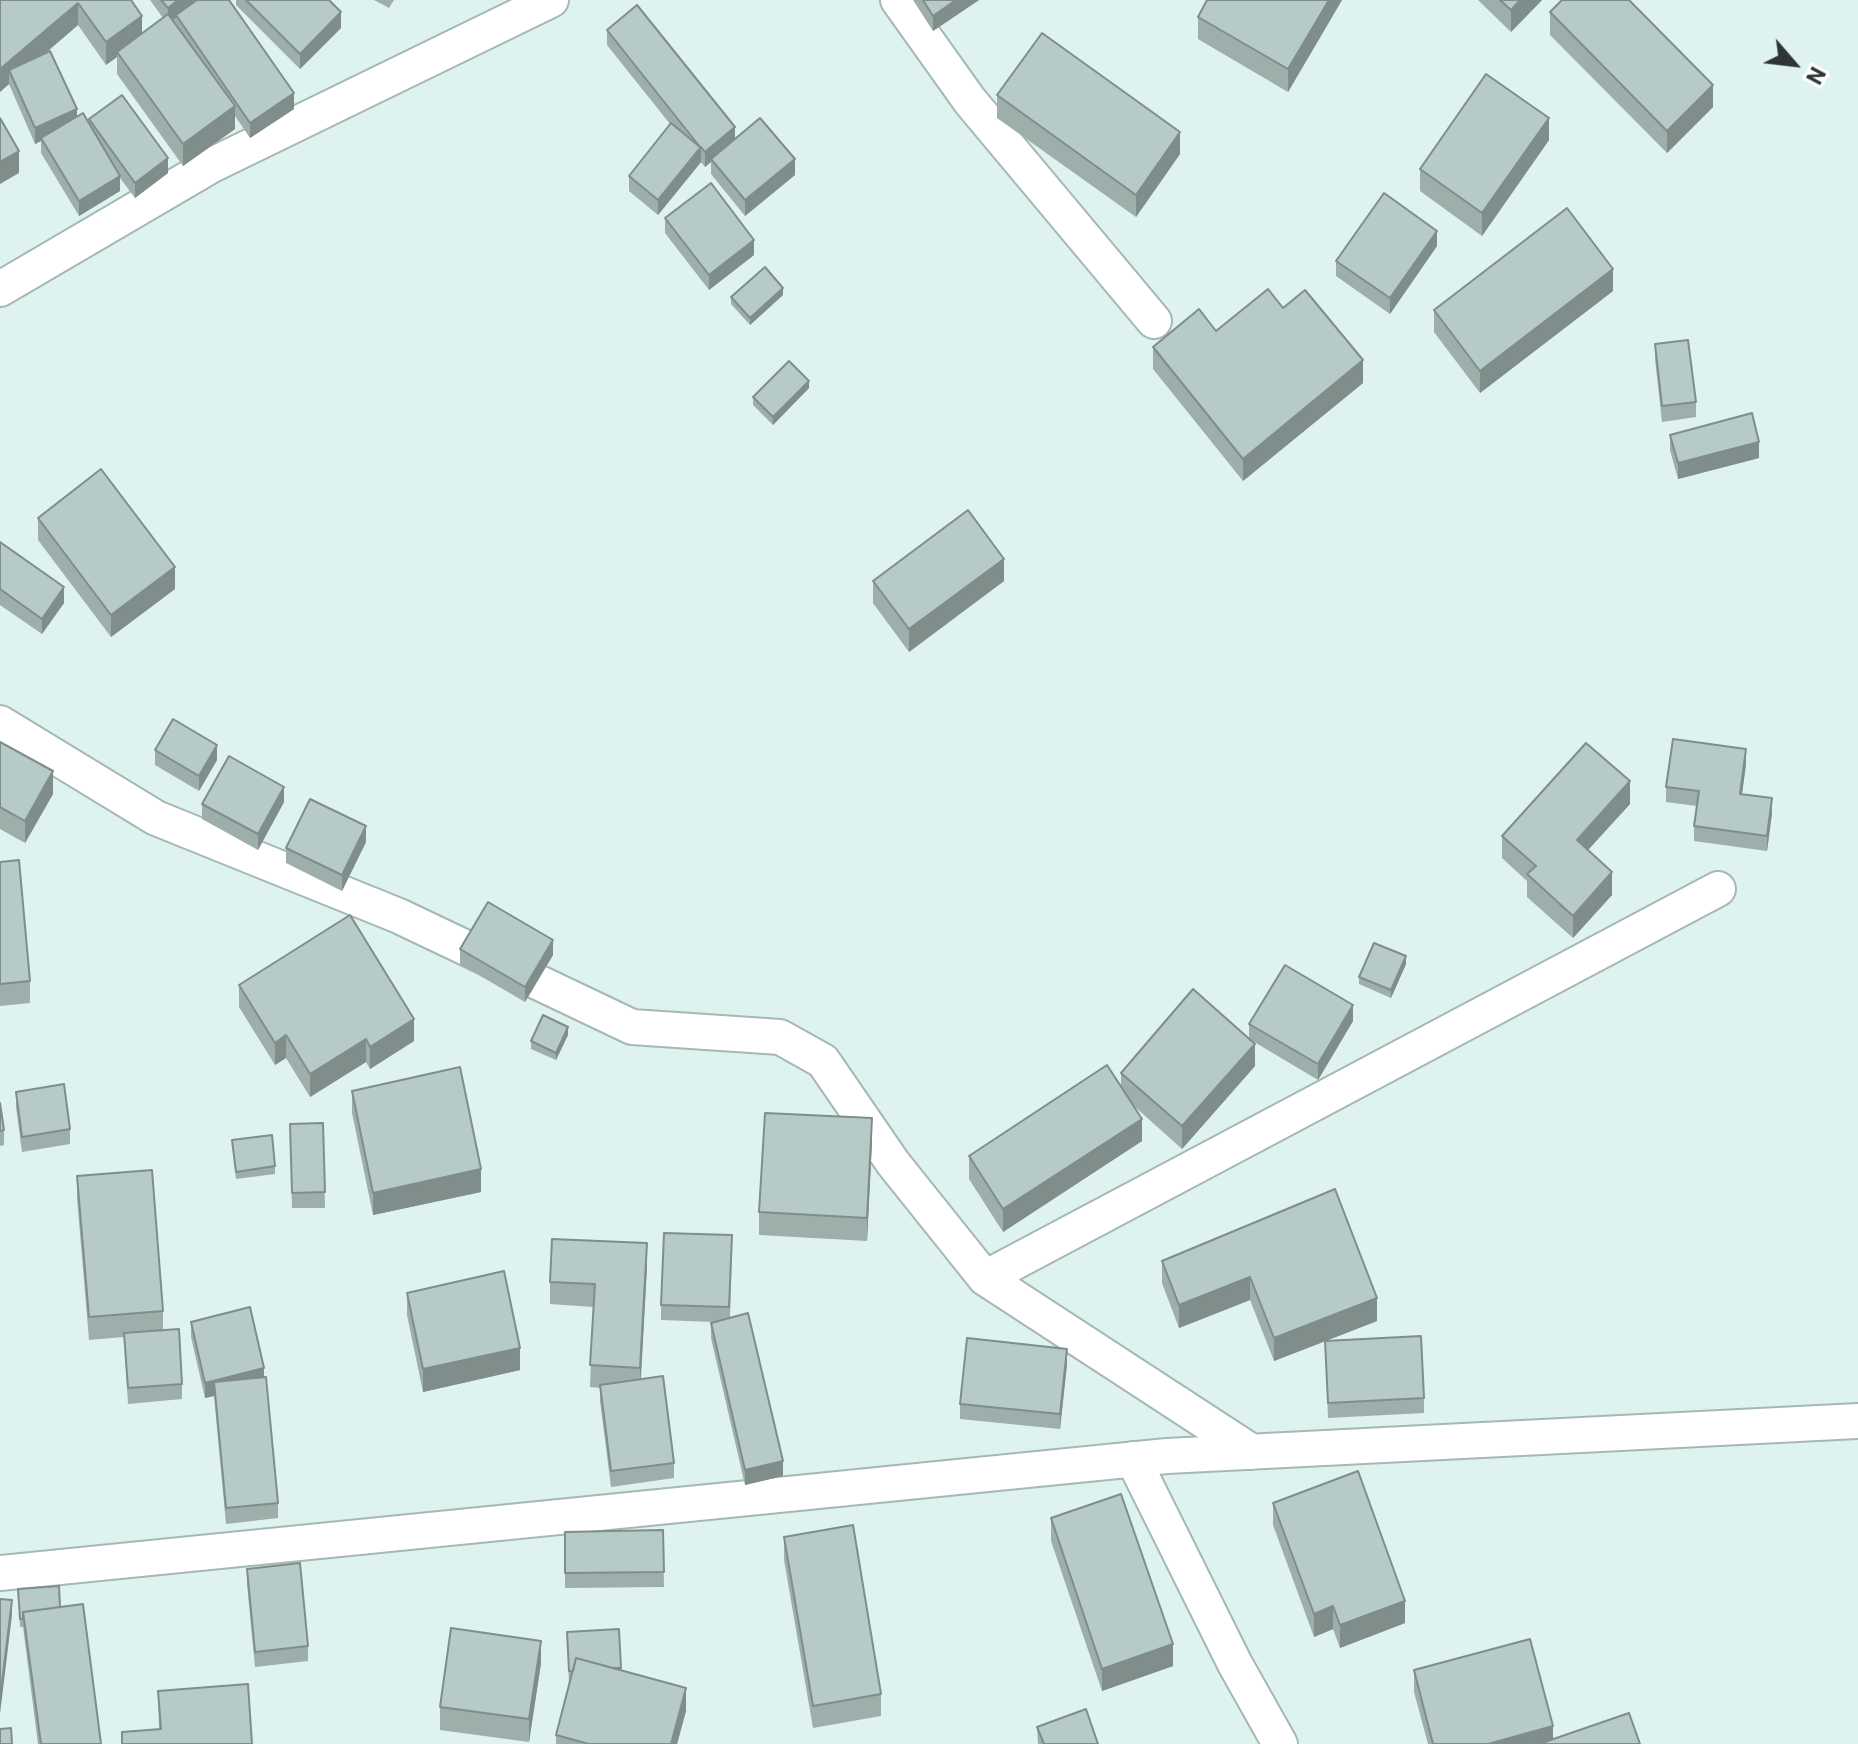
<!DOCTYPE html>
<style>
body{margin:0}
#map{position:relative;width:1858px;height:1744px;overflow:hidden;background:#def3ef;font-family:Roboto,sans-serif}
canvas{display:block}
.north{position:absolute;left:1754px;top:24px;width:80px;height:80px;-webkit-text-stroke:6px #fff;paint-order:stroke;rotate:118deg;font-size:22px;font-weight:700;line-height:32px;text-align:center;color:#2e3635}
.north::after{content:'';display:block;margin:auto;width:28px;height:36px;background:#2e3635;clip-path:polygon(50% 0,100% 100%,50% 72%,0 100%)}
</style>
<div id="map">
<canvas width="1858" height="1744"></canvas>
<div class="north">N</div>
</div>
<script>
const ctx = document.querySelector('canvas').getContext('2d');
ctx.lineJoin = 'round';
function trace(path, color, width, dash) { ctx.strokeStyle = color; ctx.lineWidth = width; ctx.lineCap = dash ? 'butt' : 'round'; ctx.setLineDash(dash || []); ctx.stroke(path); }
function paint(path, color) { ctx.fillStyle = color; ctx.fill(path, 'evenodd'); }
const street = new Path2D(`
 M898,0l72,101 184,220
 M0,289l210,-123 341,-166
 M0,723l156,95 243,98 233,111 148,10 43,24 70,102 92,115 267,174
 M985,1278l733,-389
 M1133,1459l102,205 45,80
 M0,1573l1167,-117 691,-35`);
trace(street, '#a5b8b5', 38);
trace(street, '#fff', 34);
paint(new Path2D(`
 M0,0h131l11,33 21,-15 -13,-18h79l65,109 -44,29 -15,-22v13l-52,37 -66,-92v-17l-11,8 -28,-40 -32,28 31,64 12,6v-4l79,54 -33,25 -15,-20v13l-41,25 -38,-63v-12l-6,3 -26,-60 -9,8z
 M236,0h93l12,28 -41,41 -64,-64z
 M374,0h20l-5,8z
 M913,0h66l-46,31z
 M1207,0h135l-54,92 -90,-53v-22z
 M1478,0h64l-31,32z
 M1550,12l163,95 -46,46 -117,-118z
 M607,30l128,109 60,36 -50,41 -34,-42v-12l-6,5 -4,-5 -43,53 -29,-24v-15l41,-52 -63,-79z
 M997,95l183,59 -44,63 -139,-99z
 M1549,140l-67,96 -62,-45v-22z
 M665,218l89,37 -45,35 -44,-57z
 M1437,246l-47,68 -54,-38v-15z
 M1613,291l-133,102 -46,-61v-22z
 M783,295l-33,30 -19,-21v-7z
 M1283,308l80,75 -120,98 -90,-112v-22l63,-16z
 M1655,344l41,58v15l-34,5 -7,-63z
 M809,388l-36,37 -20,-20v-8z
 M1670,435l89,23 -81,21 -8,-29z
 M38,518l137,71 -64,48 -73,-97z
 M0,542l64,61 -22,31 -42,-29z
 M873,581h131l-95,71 -36,-49z
 M0,742l53,52 -28,49 -25,-14z
 M155,750l62,10 -18,31 -44,-26z
 M1746,764l-4,30 30,19 -5,38 -73,-10v-15l3,-20 -31,-4v-15z
 M284,802l-26,48 -56,-31v-15z
 M1630,804l-42,46 24,45 -39,43 -46,-41v-16l-25,-23v-22z
 M366,842l-24,49 -56,-28v-15z
 M0,862l30,119v22l-30,3z
 M460,949l93,6 -28,47 -65,-38z
 M1406,964l-15,34 -32,-14v-7z
 M239,985l175,56 -44,28 -4,-7 -56,35 -24,-39 -11,7 -36,-58z
 M1353,1021l-35,59 -67,-40 4,26 -73,83 -48,-43 8,35 -139,91 -34,-53v-23l152,-70v-13l128,-34v-15z
 M568,1035l-12,25 -25,-11v-8z
 M352,1091l129,101 -108,23 -21,-102z
 M16,1092l54,37v15l-48,8 -6,-45z
 M0,1103l4,27v15l-4,1z
 M323,1123l2,85h-33l-2,-84z
 M232,1140l43,26v8l-39,5z
 M872,1141l-5,100 -108,-6v-23z
 M77,1176l86,135v19l19,54v15l-54,5 -4,-67 -35,3 -12,-142z
 M1335,1189l42,132 -103,40 -24,-61 -71,28 -17,-45v-22z
 M732,1251l-2,67 53,158 -38,9 -34,-147v-15l3,-1 -53,-2v-15z
 M647,1266l-6,113 33,84v15l-63,9 -11,-86v-13l-10,-1 3,-80 -43,-3v-22z
 M407,1293l113,77 -97,22 -16,-77z
 M191,1322l73,55 14,126v15l-52,6 -12,-128 -9,2 -14,-61z
 M1325,1341l99,57v15l-96,5z
 M1067,1364l-7,65 -100,-10v-15z
 M1273,1503l132,120 -65,25 -7,-19 -19,8 -41,-112z
 M1051,1518l122,148 -71,25 -51,-150z
 M663,1530l1,57 -99,1v-56z
 M784,1537l97,157v22l-68,12 -29,-168z
 M247,1569l61,77v15l-53,6 -8,-83z
 M18,1589l42,18 41,137h-63l-15,-117h-3z
 M619,1629l2,42 65,40 -9,33h-121v-9l13,-49 -2,-54z
 M541,1663l-12,79 -89,-12v-23z
 M1414,1670l139,69 87,5h-212l-14,-52z
 M158,1691l94,53h-130v-12l37,-3z
 M1037,1727l61,17h-60z`), '#9daeab');
paint(new Path2D(`
 M178,0h20l-30,24v-16z
 M956,0h23l-46,31v-15z
 M1329,0h13l-54,92v-23z
 M1520,0h22l-31,32v-22z
 M78,3v22l-65,55 -4,-10v14l-9,8v-23z
 M341,12v16l-41,41v-15z
 M142,16v23l-25,13v5l-11,8v-23z
 M1713,85v22l-46,46v-22z
 M294,93v16l-44,29v-15z
 M235,106v23l-52,37v-22z
 M77,109v15l-36,14v3l-6,3v-16z
 M1549,118v22l-67,96v-23z
 M735,127v15l-24,17v3l-6,5v-15z
 M1180,132v22l-44,63v-22z
 M701,147v15l-43,53v-15z
 M19,151v22l-19,11v-22z
 M168,158v15l-33,25v-15z
 M795,159v16l-50,41v-16z
 M120,176v15l-41,25v-15z
 M1437,231v15l-47,68v-16z
 M754,240v15l-45,35v-15z
 M1613,269v22l-133,102v-22z
 M783,288v7l-33,30v-7z
 M1363,360v23l-120,98v-22z
 M809,381v7l-36,37v-8z
 M1759,442v16l-81,21v-16z
 M1004,559v22l-95,71v-23z
 M175,567v22l-64,48v-22z
 M64,587v16l-22,31v-15z
 M217,745v15l-18,31v-15z
 M1746,749v15l-6,45v-15z
 M53,771v23l-28,49v-22z
 M1630,781v23l-53,58v-22z
 M284,787v15l-26,48v-16z
 M1772,798v15l-5,38v-15z
 M366,826v16l-24,49v-16z
 M1612,872v23l-39,43v-22z
 M553,940v15l-28,47v-15z
 M1406,956v8l-15,34v-8z
 M1353,1005v16l-35,59v-16z
 M414,1019v22l-44,28v-22z
 M568,1027v8l-12,25v-7z
 M286,1035v23l-11,7v-22z
 M366,1039v23l-56,35v-23z
 M1255,1044v22l-73,83v-23z
 M872,1118v23l-5,100v-23z
 M1142,1119v22l-139,91v-23z
 M481,1169v23l-108,23v-22z
 M647,1243v23l-7,124v-22z
 M1250,1277v23l-71,28v-23z
 M1377,1298v23l-103,40v-23z
 M520,1348v22l-97,22v-23z
 M1067,1349v15l-7,65v-15z
 M264,1368v16l-50,-2v14l-9,2v-15z
 M783,1461v15l-38,9v-15z
 M12,1600v15l-12,99v-15z
 M1405,1601v22l-65,25v-23z
 M1333,1606v23l-19,8v-23z
 M541,1641v22l-12,79v-23z
 M1173,1644v22l-71,25v-22z
 M686,1688v23l-9,33h-6z
 M1553,1726v18h-65z`), '#7f8d8b');
const building = new Path2D(`
 M0,0h131l11,16 -36,26 -28,-39 -78,66z
 M161,0h17l-10,8z
 M197,0h32l65,93 -44,30 -74,-108z
 M246,0h83l12,12 -41,42z
 M923,0h33l-23,16z
 M1207,0h122l-41,69 -90,-52z
 M1500,0h20l-9,10z
 M1562,0h67l84,85 -46,46 -117,-119z
 M637,5l98,122 -30,25 -4,-5 -43,53 -29,-24 42,-53 29,24 -93,-117z
 M168,14l67,92 -52,38 -66,-92z
 M1042,33l138,99 -44,63 -139,-100z
 M50,51l27,58 -42,19 -26,-58z
 M1486,74l63,44 -67,95 -62,-44z
 M122,95l46,63 -33,25 -46,-64z
 M83,113l37,63 -41,25 -38,-63z
 M0,118l19,33 -19,11z
 M760,118l35,41 -50,41 -34,-41z
 M711,183l43,57 -45,35 -44,-57z
 M1384,193l53,38 -47,67 -54,-37z
 M1567,208l46,61 -133,102 -46,-61z
 M765,267l18,21 -33,30 -19,-21z
 M1268,289l15,19 22,-18 58,70 -120,99 -90,-112 46,-38 17,22z
 M1688,340l8,62 -34,4 -7,-62z
 M789,361l20,20 -36,36 -20,-20z
 M1752,413l7,29 -81,21 -8,-28z
 M101,469l74,98 -64,48 -73,-97z
 M968,510l36,49 -95,70 -36,-48z
 M0,542l64,45 -22,32 -42,-30z
 M173,719l44,26 -18,31 -44,-26z
 M1673,739l73,10 -6,45 32,4 -5,38 -73,-10 5,-35 -33,-4z
 M0,742l53,29 -28,50 -25,-14z
 M1586,743l44,38 -53,59 35,32 -39,44 -46,-42 9,-8 -34,-30z
 M229,756l55,31 -26,47 -56,-30z
 M310,799l56,27 -24,49 -56,-27z
 M19,860l11,121 -30,3v-122z
 M488,902l65,38 -28,47 -65,-38z
 M350,915l64,104 -44,28 -4,-8 -56,35 -24,-39 -11,8 -36,-58z
 M1374,943l32,13 -15,34 -32,-13z
 M1285,965l68,40 -35,59 -69,-40z
 M1193,989l62,55 -73,82 -61,-53z
 M543,1015l25,12 -12,26 -25,-12z
 M1107,1065l35,54 -139,90 -34,-53z
 M460,1067l21,102 -108,24 -21,-102z
 M64,1084l6,45 -48,8 -6,-45z
 M0,1103l4,27 -4,1z
 M765,1113l107,5 -5,100 -108,-6z
 M323,1123l2,69 -33,1 -2,-69z
 M272,1135l3,31 -39,6 -4,-32z
 M152,1170l11,141 -74,6 -12,-141z
 M1335,1189l42,109 -103,40 -24,-61 -71,28 -17,-44z
 M664,1233l68,2 -3,72 -68,-2z
 M552,1239l95,4 -7,125 -50,-3 5,-81 -45,-2z
 M504,1271l16,77 -97,21 -16,-76z
 M250,1307l14,61 -59,15 -14,-61z
 M748,1313l35,148 -38,9 -34,-147z
 M179,1329l3,55 -54,4 -4,-55z
 M1421,1336l3,62 -96,5 -3,-62z
 M967,1338l100,11 -7,65 -100,-10z
 M663,1376l11,87 -63,8 -11,-86z
 M266,1377l12,126 -52,5 -12,-126z
 M1358,1471l47,130 -65,24 -7,-19 -19,8 -41,-111z
 M1121,1494l52,150 -71,25 -51,-151z
 M853,1525l28,169 -68,12 -29,-169z
 M663,1530l1,42 -99,1v-41z
 M300,1563l8,83 -53,6 -8,-83z
 M59,1586l1,21 -37,5v7h-3l-2,-30z
 M0,1599l12,1 -12,99z
 M83,1604l18,140h-60l-18,-132z
 M451,1628l90,13 -12,78 -89,-12z
 M619,1629l2,39h-8l-37,-10 -3,13h-4l-2,-39z
 M1530,1639l23,87 -65,18h-55l-19,-74z
 M576,1658l110,30 -15,56h-82l-33,-9z
 M248,1684l4,60h-130v-12l39,-3 -3,-38z
 M1086,1709l12,35h-54l-7,-17z
 M1629,1713l11,31h-101z
 M11,1728l1,16h-12v-15z`);
paint(building, '#b6cac7');
trace(building, '#7f8d8b', 2);
</script>
